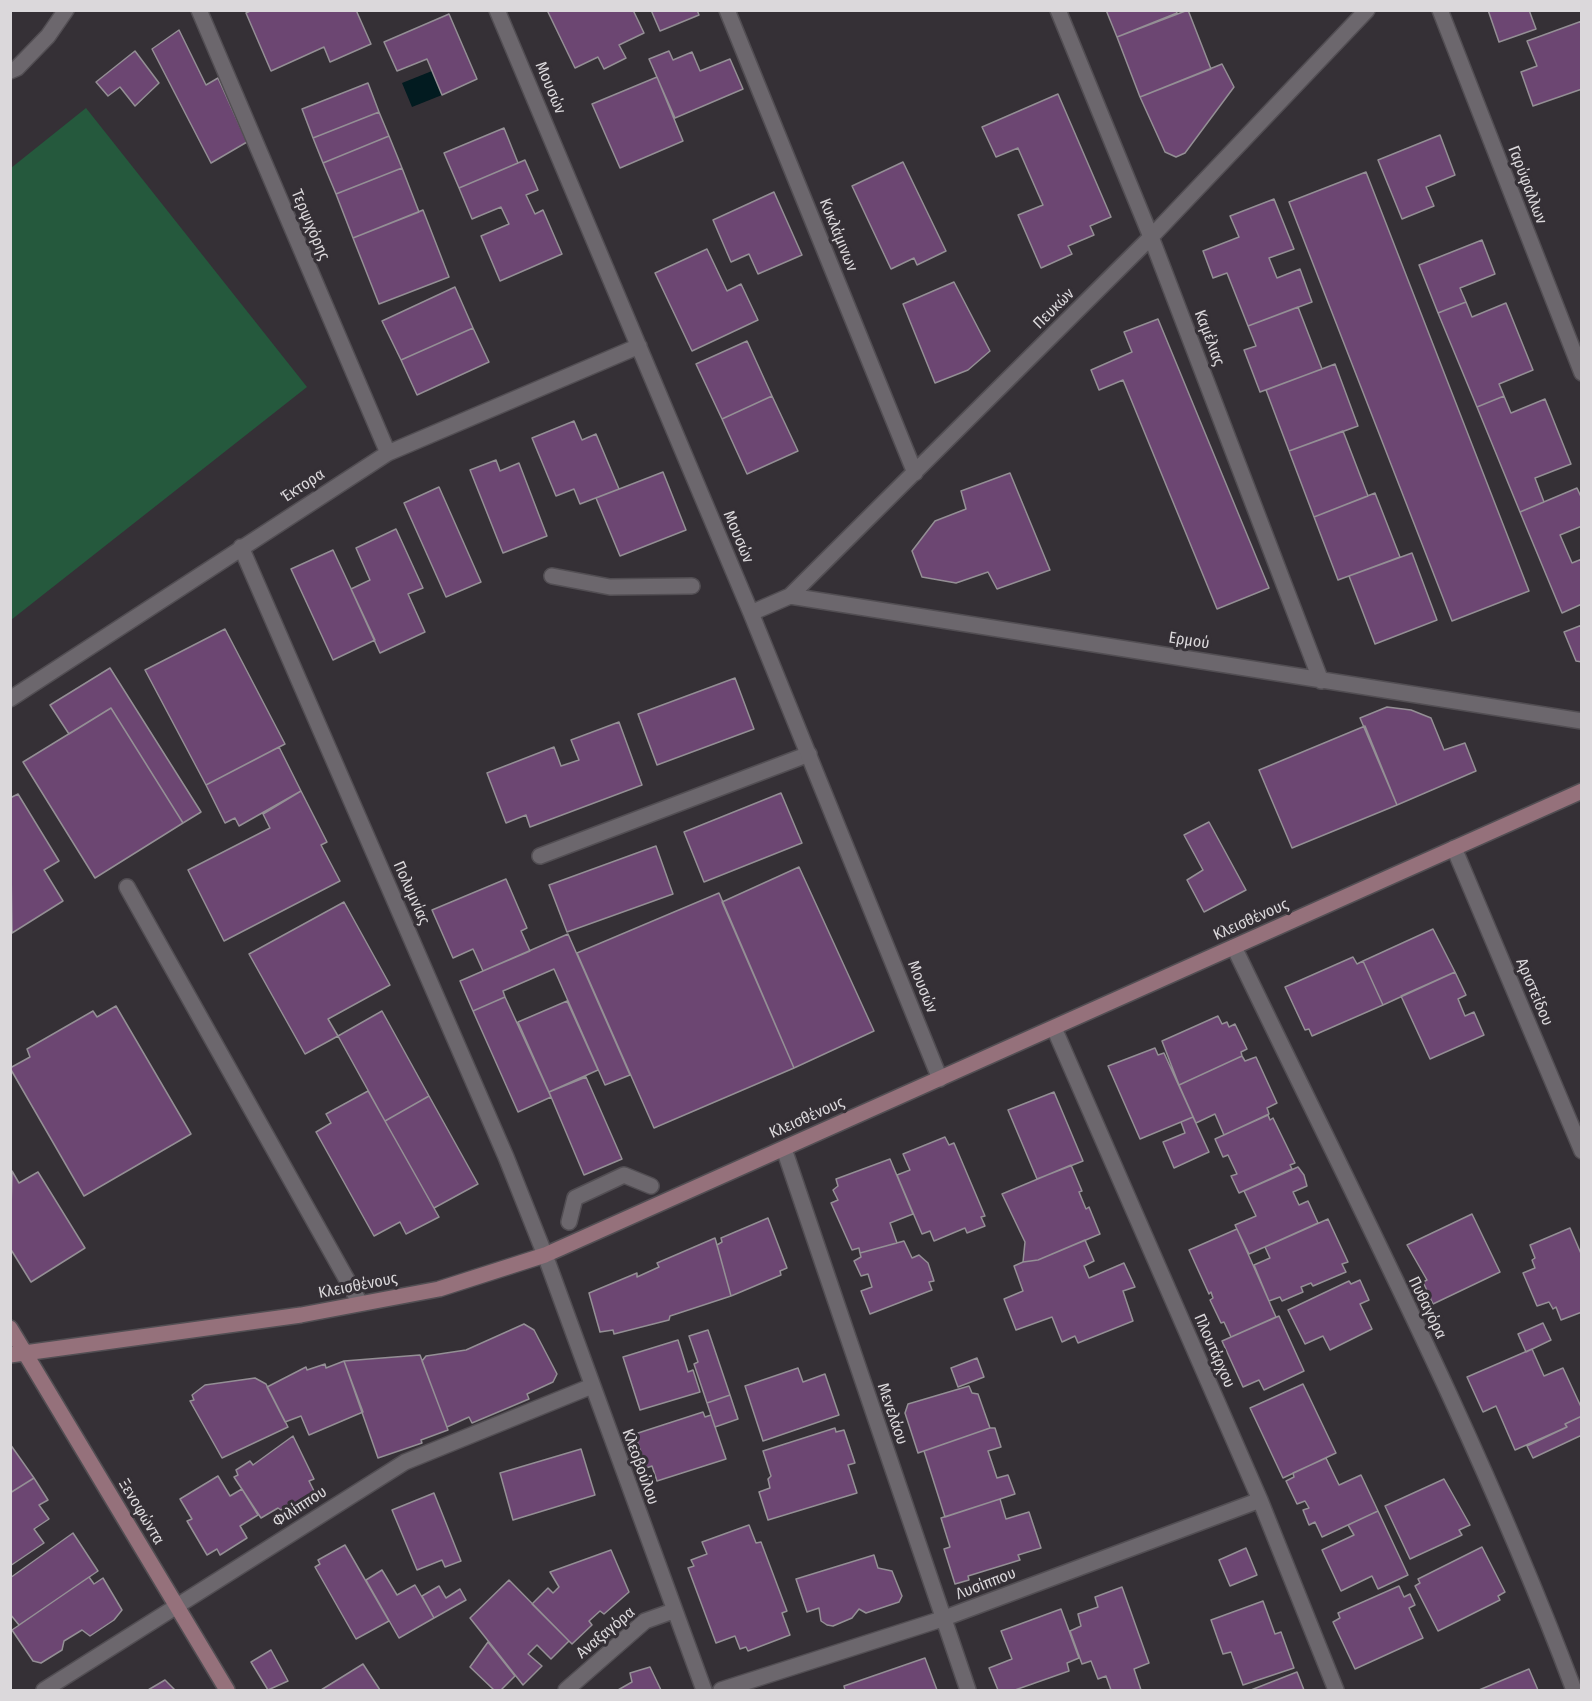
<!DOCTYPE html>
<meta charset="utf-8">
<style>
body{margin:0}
#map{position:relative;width:1592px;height:1701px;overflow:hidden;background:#353036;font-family:"Fira Sans Condensed",sans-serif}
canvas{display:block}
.frame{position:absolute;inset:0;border:12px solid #dbd8db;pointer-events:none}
</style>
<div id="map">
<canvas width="1592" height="1701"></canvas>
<div class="frame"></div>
</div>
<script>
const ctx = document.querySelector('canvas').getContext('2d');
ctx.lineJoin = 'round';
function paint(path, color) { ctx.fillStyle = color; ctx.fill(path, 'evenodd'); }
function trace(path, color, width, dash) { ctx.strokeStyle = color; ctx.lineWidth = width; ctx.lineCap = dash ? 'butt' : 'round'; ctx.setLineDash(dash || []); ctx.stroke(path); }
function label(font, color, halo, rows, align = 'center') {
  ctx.font = font + ' "Fira Sans Condensed",sans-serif'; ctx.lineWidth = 6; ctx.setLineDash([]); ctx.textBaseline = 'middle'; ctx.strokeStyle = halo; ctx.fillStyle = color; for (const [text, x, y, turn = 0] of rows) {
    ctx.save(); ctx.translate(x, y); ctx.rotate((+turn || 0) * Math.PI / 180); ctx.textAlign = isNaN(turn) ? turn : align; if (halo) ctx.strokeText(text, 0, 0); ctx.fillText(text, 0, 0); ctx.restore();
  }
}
paint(new Path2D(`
 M86,108l221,279 -296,233v-452z`), '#25593d');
paint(new Path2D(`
 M432,71l10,24 -30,12 -10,-24z`), '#021b20');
const building = new Path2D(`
 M252,10h104l15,34 -41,18 -6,-15 -53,24 -25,-58z
 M547,10h86l11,23 -25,12 7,13 -22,11 -6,-12 -23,11z
 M651,10h46l2,5 -39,16z
 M1106,10h70l1,3 -60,24z
 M1188,10l23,59 -71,28 -23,-60z
 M1488,10h41l7,19 -37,13z
 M449,14l28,65 -35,16 -15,-36 -30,12 -13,-29z
 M1582,21v68l-49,17 -12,-34 16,-6 -10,-25z
 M179,30l27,55 12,-7 29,64 -36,21 -59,-114z
 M135,51l24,32 -24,23 -15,-19 -12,9 -12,-14z
 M669,51l4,9 19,-8 8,19 30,-12 13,30 -68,29 -26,-59z
 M1222,64l12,23 -49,66 -9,4 -11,-5 -25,-55z
 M657,77l26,64 -63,27 -28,-64z
 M368,83l11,29 -66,26 -11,-29z
 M1058,94l53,123 -21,9 4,9 -26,11 4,8 -31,14 -23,-53 25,-10 -25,-57 -22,9 -14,-30z
 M379,112l10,24 -66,27 -10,-25z
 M504,128l14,35 -59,25 -15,-35z
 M1440,135l15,40 -29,12 8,19 -32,13 -24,-59z
 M389,136l13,32 -66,26 -13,-31z
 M525,160l13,30 -12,5 9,19 8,-4 19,44 -62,27 -19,-45 28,-12 -8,-17 -29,12 -13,-31z
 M903,162l43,89 -29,14 -3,-7 -23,11 -39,-83z
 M402,168l17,44 -66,26 -17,-44z
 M1366,172l163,419 -77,30 -163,-419z
 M774,192l28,63 -44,19 -9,-20 -18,8 -18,-42z
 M1274,199l20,50 -25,9 8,20 23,-9 12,33 -64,24 -21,-53 -14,5 -10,-27 36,-14 -9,-21z
 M423,210l26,67 -70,27 -26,-66z
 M1482,240l13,34 -35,14 6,14 -28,11 -19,-48z
 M707,249l20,42 14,-7 17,36 -66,31 -37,-78z
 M954,282l36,69 -22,19 -33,13 -32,-79z
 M455,287l18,41 -72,32 -19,-39z
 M1466,302l6,15 34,-14 27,67 -34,14 5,12 -27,11 -39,-94z
 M1298,307l24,62 -62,23 -16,-42 12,-4 -8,-20z
 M1158,319l111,269 -52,21 -94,-229 -24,10 -8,-20 41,-18 -8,-20z
 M473,328l16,34 -72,33 -16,-35z
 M747,341l25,55 -50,23 -26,-55z
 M1335,364l23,62 -69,25 -23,-61z
 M772,396l26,55 -51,23 -25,-55z
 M1504,396l7,17 34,-14 26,65 -36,14 9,24 -24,10 -43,-105z
 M574,421l8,19 14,-6 23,55 -39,15 -6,-15 -18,7 -24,-58z
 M1343,431l25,65 -54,21 -25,-66z
 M496,460l4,11 19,-8 28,73 -44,17 -33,-83z
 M663,472l23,58 -66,26 -24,-58z
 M1010,473l40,97 -53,19 -9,-17 -32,11 -34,-6 -10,-26 23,-30 31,-12 -5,-18z
 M439,487l42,95 -35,15 -42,-94z
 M1577,488l5,11v27l-22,9 12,28 10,-4v45l-20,9 -42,-101z
 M1375,493l25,64 -62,23 -24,-63z
 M396,529l27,59 -15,6 17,38 -45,21 -29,-64 19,-9 -14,-32z
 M333,550l42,90 -42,20 -42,-91z
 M1412,553l25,67 -62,24 -26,-68z
 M1582,625v37l-6,-1 -12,-29z
 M225,629l60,115 -79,41 -61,-115z
 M110,668l91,144 -18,11 -72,-115 -42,26 -19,-29z
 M735,678l19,51 -97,36 -19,-51z
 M1387,707l24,3 20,8 13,32 21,-7 11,28 -79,34 -37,-87z
 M111,708l72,115 -88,55 -72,-116z
 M619,722l23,63 -112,42 -4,-12 -20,8 -19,-50 67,-26 7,19 18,-6 -8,-20z
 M1365,726l32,79 -105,43 -33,-78z
 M279,747l22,44 -62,35 -4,-8 -10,5 -19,-38z
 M301,791l26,51 -6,3 19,36 -116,60 -36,-71 82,-42 -7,-14z
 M781,793l21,50 -98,39 -20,-50z
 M18,794l41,67 -15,9 19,31 -51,32 -2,-135z
 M1209,822l37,68 -42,22 -17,-32 16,-10 -19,-35z
 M656,846l17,48 -106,38 -18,-47z
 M799,867l75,164 -80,37 -72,-166z
 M506,879l21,49 -6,3 9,20 -47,20 -10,-22 -20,9 -21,-48z
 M719,893l75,175 -140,60 -77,-175z
 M344,902l46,83 -62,34 10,17 -33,18 -56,-100z
 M1433,929l22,43 -72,33 -20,-44z
 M568,934l62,141 -25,10 -51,-116 -51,22 2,6 -32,14 -13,-30z
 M1353,957l4,7 6,-3 20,44 -71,31 -3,-7 -4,1 -20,-43z
 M1455,972l11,23 -8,4 7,17 9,-4 10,23 -54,24 -29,-63z
 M505,997l46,100 -33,15 -45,-101z
 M567,1001l31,69 -49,22 -31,-70z
 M116,1006l75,128 -107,62 -74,-128 20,-11 -3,-8 66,-38 4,6z
 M382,1011l47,85 -44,25 -47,-85z
 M1218,1016l4,8 5,-2 2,5 6,-3 12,25 -6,3 1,4 -63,29 -17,-44z
 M1155,1048l3,7 6,-2 29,64 -53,22 -32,-73z
 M1242,1056l3,5 11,-4 21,46 -10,5 2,6 -45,21 -9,-21 -19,9 -17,-38z
 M586,1077l36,82 -38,16 -35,-83z
 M368,1091l71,126 -33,17 -6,-12 -26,14 -58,-104 15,-9 -5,-9z
 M1054,1092l29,69 -46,18 -29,-69z
 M429,1096l49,88 -44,24 -49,-87z
 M1268,1115l2,5 3,-2 22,45 -5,2 2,4 -53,24 -8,-17 6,-2 -9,-19 -5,2 -8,-18z
 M1193,1117l16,35 -35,16 -11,-26 22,-9 -4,-11z
 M945,1137l4,8 5,-2 31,73 -4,1 4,9 -18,7 -2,-5 -31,13 -4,-10 -8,3 -25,-59 13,-5 -7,-16z
 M890,1159l23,55 -23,9 7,20 -37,10 -1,-5 -7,2 -21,-47 7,-3 -5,-10 5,-4 -2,-7z
 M1071,1165l11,26 -3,1 7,17 3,-2 11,27 -62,26 -15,2 2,-20 -23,-48z
 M1298,1167l6,8 3,11 -14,6 6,13 9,-4 10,22 -69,31 -14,-29 21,-9 -12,-25z
 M12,1171l7,12 19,-11 47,76 -54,34 -21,-34z
 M1472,1214l28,58 -67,32 -10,-22 4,-2 -20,-35z
 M768,1218l19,50 -7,3 1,4 -50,21 -14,-51 5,-3 -1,-4z
 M1328,1219l20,43 -6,2 4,8 -33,14 -2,-3 -10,4 2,5 -21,9 -2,-4 -11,4 -15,-36 16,-7 -5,-11z
 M1570,1228l12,28v56l-21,8 -5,-13 -3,2 -4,-7 -12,4 -14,-33 12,-5 -3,-8 3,-2 -5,-13z
 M1237,1229l39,88 -45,20 -7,-15 -3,1 -11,-23 3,-2 -2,-6 -2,2 -20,-44z
 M715,1238l16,58 -61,20 -1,4 -55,14 -1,-4 -13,2 -11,-39 48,-20v4l22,-10 -2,-4z
 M1085,1240l9,21 -10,5 5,12 35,-15 11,24 -12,4 10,30 -55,22 -3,-7 -13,6 -10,-25 -36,13 -12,-31 19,-8 -9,-25 9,-4 15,-2z
 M904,1241l8,17 7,-3 9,8 6,18 -5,1 3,8 -62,24 -9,-23 11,-4 -4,-13 -7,2 -7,-15 7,-4 -1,-4z
 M1360,1280l9,20 -9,4 12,25 -42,21 -7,-14 -18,8 -17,-34 61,-29 2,3z
 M1279,1316l25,55 -40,19 -5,-10 -16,7 -21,-46z
 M1543,1323l8,17 -25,12 -8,-18z
 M524,1324l10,6 23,44 -4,8 -26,12 2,5 -57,24 -3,-6 -22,10 -25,-66 4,-5 40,-6z
 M708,1330l22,65 -23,8 -13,-39 4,-2 -9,-26z
 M678,1340l10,32 5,-2 7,22 -60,18 -17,-53z
 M1532,1349l12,27 19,-8 19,41v7l-17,8 2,3 -52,23 -19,-44 -13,6 -16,-35z
 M420,1355l28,75 -27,10 1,3 -44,15 -34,-97z
 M977,1358l7,19 -26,10 -7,-19z
 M344,1361l19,51 -54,23 -8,-19 -16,6 -18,-35 39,-20 1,3 18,-6 1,4z
 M798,1368l5,14 22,-8 14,41 -76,26 -18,-55z
 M255,1378l11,6 22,43 -66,31 -32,-57 4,-1 -2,-5 13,-10z
 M1303,1384l33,69 -53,25 -33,-70z
 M969,1386l3,7 6,1 12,34 -72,25 -13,-40 3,-9z
 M730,1395l8,24 -23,8 -8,-24z
 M703,1412l2,5 6,-2 15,44 -69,22 -5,-15 -6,2 -11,-34z
 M1582,1416v19l-49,23 -6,-12 40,-19 -2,-3z
 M835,1428l1,4 8,-2 11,33 -7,2 9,28 -89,27 -9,-28 11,-4 -2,-9 3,-3 -8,-25z
 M990,1428h5l6,19 -13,4 9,27 11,-3 7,19 -70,23 -21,-66z
 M293,1436l21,43 -5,2 7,14 -24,14 -3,-4 -8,5 -3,-2 -17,10 -27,-41 4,-2 -2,-5 14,-9 3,4z
 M10,1444l24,34 -24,15z
 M581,1449l14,46 -82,25 -13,-47z
 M1326,1458l13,27 22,-10 17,36 -56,26 -7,-15 -6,3 -6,-15 6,-2 -4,-7 -8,3 -11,-23 8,-4 -1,-4z
 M218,1476l12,20 12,-7 16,26 -18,11 7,12 -27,17 -3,-6 -10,6 -20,-34 5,-2 -12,-20z
 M34,1478l14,22 -9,5 10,14 -15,10 10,14 -34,23v-73z
 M1444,1479l26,46 -11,5 3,5 -52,24 -25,-53z
 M434,1493l27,68 -16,6 -3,-7 -25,10 -25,-60z
 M1000,1499l6,20 23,-7 12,36 -23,7 2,5 -52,16 1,4 -14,4 -11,-35 6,-2 -9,-29z
 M1378,1511l30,64 -30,14 -6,-13 -31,15 -19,-41 32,-15 -6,-10z
 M749,1525l7,18 5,-1 26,69 -5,2 8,22 -42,16 -2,-4 -6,2 -5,-13 -19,7 -28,-75 6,-2 -3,-6 16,-6 -5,-12z
 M73,1533l25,38 -79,54 -9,-11v-36z
 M345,1545l44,76 -33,18 -41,-72 5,-3 -2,-4z
 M1482,1547l23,45 -7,4 2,4 -62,31 -23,-45 5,-3 -2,-4z
 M1246,1548l11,27 -27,11 -11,-26z
 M611,1550l18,42 -25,22 -4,-3 -11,10 3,4 -20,19 -40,-40 16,-16 5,5 6,-6 -9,-15z
 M874,1555l4,13 14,3 10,25 -3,6 -33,11 -7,-4 -7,9 -19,8 -6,-1 -6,-4 -2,-13 -12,4 -11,-33z
 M382,1570l15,25 18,-10 19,33 -35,20 -33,-58z
 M89,1577l5,7 9,-6 19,32 -8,10 -24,16 -8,-6 -18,11 -2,9 -21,13 -8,-2 -21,-31z
 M509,1580l60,61 -18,18 -14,-14 -9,9 14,12 -19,19 -53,-67z
 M439,1586l7,12 14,-9 6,11 -32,18 -12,-22z
 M1399,1586l5,11 6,-3 5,11 -6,3 14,30 -68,31 -22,-47 7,-4 -2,-5z
 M1122,1587l27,76 -15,6 7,21h-30l-5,-14 -8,3 -7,-18 -9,3 -12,-33 11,-5 -3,-12 20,-7 -3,-10z
 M1263,1601l12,33 6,-2 13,36 -51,17 -12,-33 -8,2 -12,-34z
 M1061,1609l18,49 -12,5 2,8 -54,19h-17l-9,-22 23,-9 -11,-28z
 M488,1642l27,34 -14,14h-7l-24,-23z
 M271,1650l17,31 -20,9 -17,-28z
 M925,1658l12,32h-92l-1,-4z
 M363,1664l17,26h-59z
 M650,1667l11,23h-43l14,-8 -2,-9z
 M1529,1669l9,21h-59z
 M1297,1672l7,18h-53z
 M165,1680l10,10h-27z`);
paint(building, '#6c4672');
trace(building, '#948f95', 1.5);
const lane = new Path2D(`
 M10,71l7,-3 31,-32 18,-26
 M552,576l58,11 82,-1
 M540,856l269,-102
 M127,887l233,416
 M569,1222l6,-24 49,-23 27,11`);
const street = new Path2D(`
 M199,10l189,443
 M497,10l254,603 189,466
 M727,10l188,463
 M1058,10l93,227 170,444
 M1440,10l142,363
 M241,547l265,610 39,98 159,435
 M790,596l792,125
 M751,613l39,-17 361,-359 216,-227
 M10,699l378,-246 251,-107
 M1454,848l128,303
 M1234,947c118,246 244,488 340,743
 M1054,1028l206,472 76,190
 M784,1149l184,541
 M44,1690l361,-228 187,-76
 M566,1690l79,-69 28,-10
 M721,1690l221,-71 318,-119`);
const secondary = new Path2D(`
 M10,1328l217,362
 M10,1355l291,-40 138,-26 106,-34 1037,-464`);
trace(lane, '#524e53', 18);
trace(street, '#524e53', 18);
trace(secondary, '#524e53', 18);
trace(lane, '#6c676d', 15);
trace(street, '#6c676d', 15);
trace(secondary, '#95717b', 15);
label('16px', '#dbd8db', '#353036', [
 ["Μουσών",550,88,67],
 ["Γαρύφαλλων",1527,185,69],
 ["Τερψιχόρης",310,225,67],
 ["Κυκλάμινων",838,235,68],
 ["Πευκών",1054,309,-45],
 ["Καμέλιας",1209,338,69],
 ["Έκτορα",303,486,-33],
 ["Μουσών",738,537,67],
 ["Ερμού",1189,641,9],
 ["Πολυμνίας",411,893,66],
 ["Κλεισθένους",1251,920,-24],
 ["Μουσών",922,987,68],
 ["Αριστείδου",1534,992,67],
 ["Κλεισθένους",807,1118,-24],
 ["Κλεισθένους",358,1286,-11],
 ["Πυθαγόρα",1427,1308,64],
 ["Πλουτάρχου",1214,1351,66],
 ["Μενελάου",892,1414,71],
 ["Κλεοβούλου",640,1467,70],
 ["Φιλίππου",300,1507,-33],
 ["Ξενοφώντα",141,1512,59],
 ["Λυσίππου",986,1584,-21],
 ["Αναξαγόρα",606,1633,-40]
]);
</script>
